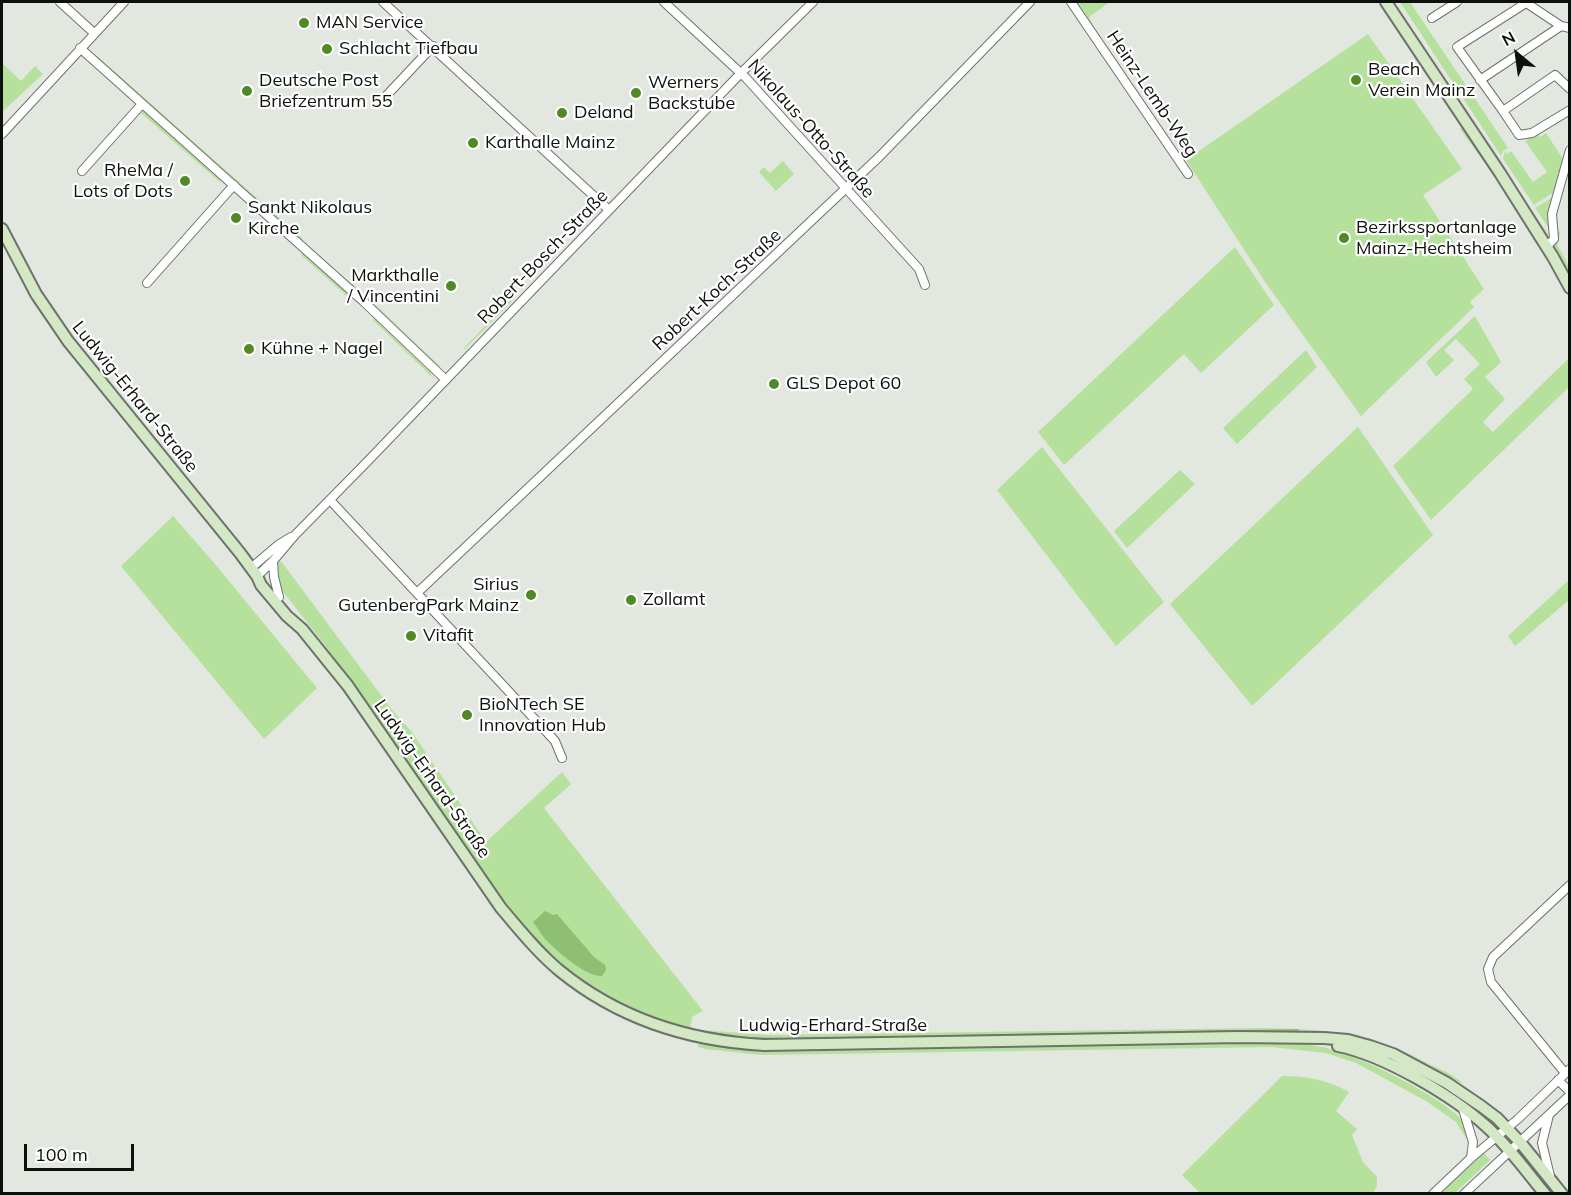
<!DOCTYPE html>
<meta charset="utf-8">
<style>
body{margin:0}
#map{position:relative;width:1571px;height:1195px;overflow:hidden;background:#e2e7e0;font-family:Mulish,sans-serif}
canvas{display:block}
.frame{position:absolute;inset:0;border:3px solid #0e100d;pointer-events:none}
.north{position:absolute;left:1487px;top:24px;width:60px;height:60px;-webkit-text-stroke:4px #fff;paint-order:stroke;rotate:331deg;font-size:16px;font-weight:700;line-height:24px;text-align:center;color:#0e100d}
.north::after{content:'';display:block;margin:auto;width:21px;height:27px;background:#0e100d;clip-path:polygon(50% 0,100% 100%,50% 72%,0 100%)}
.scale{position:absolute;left:24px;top:1144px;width:110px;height:27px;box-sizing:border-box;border:3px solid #0e100d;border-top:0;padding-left:8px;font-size:18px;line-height:21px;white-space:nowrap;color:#0e100d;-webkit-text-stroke:4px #fff;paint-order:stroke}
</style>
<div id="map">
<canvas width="1571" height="1195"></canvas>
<div class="frame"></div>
<div class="north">N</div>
<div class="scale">100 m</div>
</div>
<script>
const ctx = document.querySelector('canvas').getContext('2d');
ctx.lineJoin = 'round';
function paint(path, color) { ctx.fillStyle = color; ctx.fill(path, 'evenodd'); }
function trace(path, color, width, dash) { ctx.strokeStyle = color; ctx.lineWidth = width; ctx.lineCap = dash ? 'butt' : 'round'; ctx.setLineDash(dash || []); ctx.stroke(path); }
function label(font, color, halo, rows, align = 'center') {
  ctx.font = font + ' Mulish,sans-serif'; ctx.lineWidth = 4.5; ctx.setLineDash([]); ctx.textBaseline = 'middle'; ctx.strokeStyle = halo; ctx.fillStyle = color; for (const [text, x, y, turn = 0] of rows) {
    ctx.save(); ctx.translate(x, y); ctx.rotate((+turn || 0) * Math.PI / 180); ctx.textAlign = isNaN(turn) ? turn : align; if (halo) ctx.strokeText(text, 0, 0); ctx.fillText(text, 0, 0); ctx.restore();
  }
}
paint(new Path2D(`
 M1077,2h33l-21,15 5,9z
 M1400,2h10l98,146 -5,3 -2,5z
 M1368,34l94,135 -39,26 61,94 -14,13 4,5 -113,109 -96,-134 -79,-122z
 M95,54l208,185 -1,1 -203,-181z
 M2,63l19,18 14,-15 8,8 -41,38z
 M143,111l75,67 4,6 -81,-71z
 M1464,127l74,113 -3,2 -43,-69 -32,-44z
 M1537,133l3,4 6,-4 17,26 -9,33 -20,13 -31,-46 2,-8 2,3 4,-3 22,31 14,-10 -22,-31z
 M783,161l11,13 -18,17 -17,-19 5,-5 6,6z
 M1512,181l36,53 -3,3 -26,-39z
 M1553,197l-1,36 -17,-25z
 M1559,231h2l-4,13 12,23 -1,8 -17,-28 5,-6z
 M1235,247l39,58 -73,68 -17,-19 -120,111 -26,-33z
 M302,253l51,45 -2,2 -50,-45z
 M365,295l77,73 -6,-4 -72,-68z
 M512,298l2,1 -50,51 -1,-1z
 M1475,316l26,46 -16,15 20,22 -22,23 10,10 76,-74v29l-138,133 -38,-54 80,-77 -9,-10 16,-15 -24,-25 -12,11 10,10 -18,17 -10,-15z
 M374,318l56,54 3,6 -60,-58z
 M1306,350l11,17 -80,77 -14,-16z
 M1358,427l75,108 -181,171 -82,-102z
 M1042,447l122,155 -48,44 -119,-156z
 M1180,470l15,14 -68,64 -13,-17z
 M173,516l42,48 102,124 -53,51 -143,-173z
 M281,561l111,149 20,22 74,110 76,-70 9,12 -27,24 159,203 -11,6 -2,12 -4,2 -43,-15 -48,-25 -33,-24 -43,-42 -30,-42 -165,-239 -40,-51 -8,-16 2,-14z
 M1569,580v20l-54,46 -7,-10z
 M1266,1028c67,2 105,4 165,37 11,5 24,10 32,19 -25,-11 -47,-26 -71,-36 -27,-12 -55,-15 -83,-17l-545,10 -63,-7v-4l65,5z
 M1249,1041c26,1 52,1 78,7 31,7 113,48 134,71 5,6 7,13 9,21l-4,-2 -10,-16 -30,-21 -70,-38 -30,-10 -54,-6 -511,8 -56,-6 -7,-2v-2l2,-3 21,4 40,3z
 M1282,1076c24,0 46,4 67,16l-13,19 21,18 -5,6 11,27 14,15v9l-4,7h-173l-18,-18z
 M1483,1152l7,8 -35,33 -16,1z`), '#b6e19d');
paint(new Path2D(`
 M545,911l8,4 4,-1 37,43 11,8 1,5 -4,6c-16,1 -44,-24 -55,-35 -6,-6 -9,-13 -14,-19z`), '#8fbf72');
trace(new Path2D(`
 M704,1032l42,6 38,1 514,-9`), '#8fbf72', 2);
const street = new Path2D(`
 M60,2l34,31
 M383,2l226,208
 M664,2l82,76 173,191 6,16
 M1071,2l117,172
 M1525,2l36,24 9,2
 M1432,18l25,-16
 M80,48l283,253 83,79
 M1480,80l81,-54
 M1570,89l-15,-14 -52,36 16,24 13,-2 38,-23
 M387,95l46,-49
 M1503,111l-46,-64 69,-44
 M2,134l122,-132
 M82,171l60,-67
 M1546,247l8,-8 -2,-25 18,-64
 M147,283l87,-98
 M330,500l225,241 7,17
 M273,561l1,16 5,20
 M251,568l27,-23 13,-8
 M257,576l16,-15 22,-26 69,-70 377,-392 72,-71
 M417,593l462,-436 151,-155
 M1565,1073l-74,-91 -3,-13 5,-12 77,-72
 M1558,1080l12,12
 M1463,1109l10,33 -2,16
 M1549,1115l-7,28 8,33
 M1433,1194l38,-36 47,-39 52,-50
 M1464,1194l106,-99`);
const secondary = new Path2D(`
 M1386,2l114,171 53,84 17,31
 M2,229l34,65 32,47 172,212 17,23 4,9 26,31 15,13 46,57 153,222c19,22 37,45 59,63 59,48 129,70 204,74l475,-8 85,1 24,2 22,6 23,8 54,29 34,23 16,12 23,24 42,52
 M1338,1046c46,9 115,50 149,81 22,20 39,44 58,67`);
trace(street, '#6e726c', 10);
trace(secondary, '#6e726c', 14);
trace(street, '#fff', 8);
trace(secondary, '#d4e8c5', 10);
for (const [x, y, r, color] of [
 [304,23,6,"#518924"],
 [327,49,6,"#518924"],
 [1356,80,6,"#518924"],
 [247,91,6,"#518924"],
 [636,93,6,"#518924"],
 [562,113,6,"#518924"],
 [473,143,6,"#518924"],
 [185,181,6,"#518924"],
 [236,218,6,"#518924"],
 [1344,238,6,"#518924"],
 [451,286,6,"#518924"],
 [249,349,6,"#518924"],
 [774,384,6,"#518924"],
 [531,595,6,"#518924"],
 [631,600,6,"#518924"],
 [411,636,6,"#518924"],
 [467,715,6,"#518924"]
]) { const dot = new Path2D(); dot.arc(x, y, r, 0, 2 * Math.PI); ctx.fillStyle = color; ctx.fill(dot); trace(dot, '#fff', 2); }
label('18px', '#0e100d', '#fff', [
 ["MAN Service",316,23],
 ["Schlacht Tiefbau",339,49],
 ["Beach",1368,70],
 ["Verein Mainz",1368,91],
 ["Deutsche Post",259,81],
 ["Briefzentrum 55",259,102],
 ["Werners",648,83],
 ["Backstube",648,104],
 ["Deland",574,113],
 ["Karthalle Mainz",485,143],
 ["RheMa /",173,171,"right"],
 ["Lots of Dots",173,192,"right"],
 ["Sankt Nikolaus",248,208],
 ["Kirche",248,229],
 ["Bezirkssportanlage",1356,228],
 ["Mainz-Hechtsheim",1356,249],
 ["Markthalle",439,276,"right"],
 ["/ Vincentini",439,297,"right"],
 ["Kühne + Nagel",261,349],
 ["GLS Depot 60",786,384],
 ["Sirius",519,585,"right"],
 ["GutenbergPark Mainz",519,606,"right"],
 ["Zollamt",643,600],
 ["Vitafit",423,636],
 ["BioNTech SE",479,705],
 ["Innovation Hub",479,726]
], 'left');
label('18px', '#0e100d', '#fff', [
 ["Heinz-Lemb-Weg",1152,94,56],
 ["Nikolaus-Otto-Straße",811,129,48],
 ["Robert-Bosch-Straße",543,257,-46],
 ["Robert-Koch-Straße",717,290,-43],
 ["Ludwig-Erhard-Straße",135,397,51],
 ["Ludwig-Erhard-Straße",432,779,55],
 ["Ludwig-Erhard-Straße",833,1026]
]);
</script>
